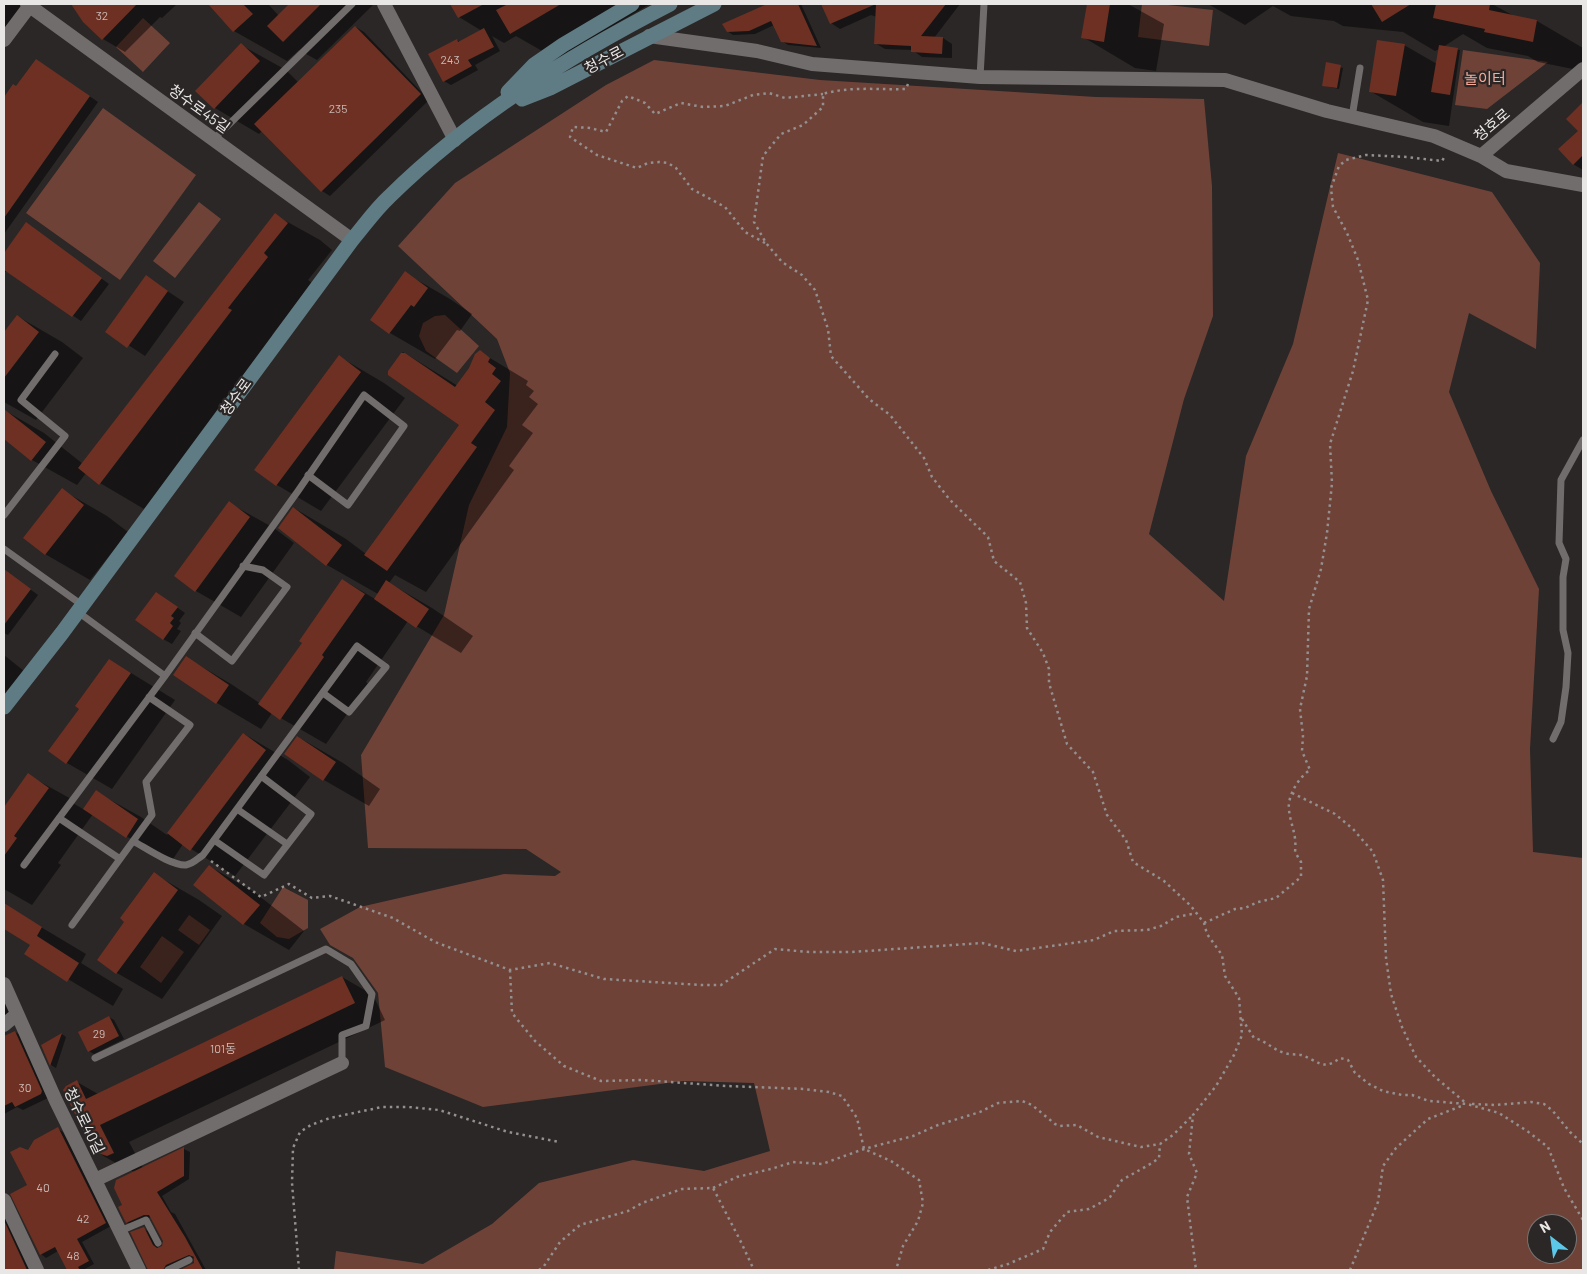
<!DOCTYPE html>
<meta charset="utf-8">
<style>
body{margin:0}
#map{position:relative;width:1587px;height:1274px;overflow:hidden;background:#2a2726;font-family:Barlow,sans-serif}
canvas{display:block}
.frame{position:absolute;inset:0;border:5px solid #e9e7e6;pointer-events:none}
.north{position:absolute;left:1527px;top:1214px;width:50px;height:50px;box-sizing:border-box;background:#2a2726;border:1px solid #767473;border-radius:50%;rotate:330deg;font-size:14px;font-weight:700;line-height:20px;text-align:center;color:#e9e7e6}
.north::after{content:'';display:block;margin:auto;width:18px;height:22px;background:#5cc7e8;clip-path:polygon(50% 0,100% 100%,50% 72%,0 100%)}
</style>
<div id="map">
<canvas width="1587" height="1274"></canvas>
<div class="frame"></div>
<div class="north">N</div>
</div>
<script>
const ctx = document.querySelector('canvas').getContext('2d');
ctx.lineJoin = 'round';
function paint(path, color) { ctx.fillStyle = color; ctx.fill(path, 'evenodd'); }
function trace(path, color, width, dash) { ctx.strokeStyle = color; ctx.lineWidth = width; ctx.lineCap = dash ? 'butt' : 'round'; ctx.setLineDash(dash || []); ctx.stroke(path); }
function label(font, color, halo, rows, align = 'center') {
  ctx.font = font + ' Barlow,"Noto Sans KR",sans-serif'; ctx.lineWidth = 4.5; ctx.setLineDash([]); ctx.textBaseline = 'middle'; ctx.strokeStyle = halo; ctx.fillStyle = color; for (const [text, x, y, turn = 0] of rows) {
    ctx.save(); ctx.translate(x, y); ctx.rotate((+turn || 0) * Math.PI / 180); ctx.textAlign = isNaN(turn) ? turn : align; if (halo) ctx.strokeText(text, 0, 0); ctx.fillText(text, 0, 0); ctx.restore();
  }
}
paint(new Path2D(`
 M1142,4h17l54,6 -4,36 -71,-9z
 M143,18l27,25 -27,29 -27,-25z
 M1463,50l85,12 -61,47 -32,-4z
 M654,60l166,20 276,17 108,2 8,87 1,130 -29,83 -35,135 75,67 22,-145 47,-112 45,-191 154,39 48,71 -4,86 -67,-36 -20,79 42,99 48,98 -9,160 3,103 50,6v412h-1249l2,-19 87,13 69,-40 47,-41 94,-23 71,11 66,-20 -16,-68 -71,-2 -200,26 -98,-40 -7,-74 -25,-35 -23,-13 -10,-16 40,-22 144,-33 51,2 6,-4 -35,-23 -158,-1 -7,-93 83,-140 25,-110 38,-78 3,-54 -13,-34 -99,-93 57,-63 151,-98zM1537,1224h30v30h-30z
 M103,108l93,67 -76,105 -94,-67z
 M199,202l22,17 -46,59 -22,-17z
 M445,315l34,31 -22,27 -31,-22 -7,-15 4,-13 12,-7z
 M283,887l25,13v28l-19,11 -12,-2 -17,-14z
 M189,915l21,15 -11,15 -21,-15z
 M162,936l22,16 -23,31 -21,-16z`), '#6f4238');
paint(new Path2D(`
 M4,4h16v12l-16,22z
 M73,4h104l-15,14 -2,-1 -35,35 -22,-13 -19,-18z
 M210,4h58l11,12 12,-12h83l-57,56 -18,-10 -12,11 -53,-30z
 M451,4h199l-94,55 -40,-23 -12,7 -12,-7 8,15 -25,14 3,5 -27,15 -7,-4 13,-41 3,2 22,-11 -23,-14z
 M770,4h31l20,44 -33,-3 -6,-4 -8,-16 -19,9 -22,1 -6,-4 -3,-7z
 M822,4h138l-26,34h9l9,6v14l-30,-1 -10,-7 -27,-1 -10,-6 2,-26 -6,-2 -31,14 -9,-6z
 M1088,4h40l36,20 -8,47 -21,-3 -52,-31z
 M1208,4h284l22,12 23,5 46,27v23l-45,-9 -10,-6 -41,-8 -24,-14 -20,13 17,3 -11,76 -26,-4 -53,-31 34,-46 33,19 3,-15 -5,2 -32,-19 -60,-6 -9,-5 -43,-5 -18,-10 -28,19z
 M356,27l8,5 65,68 -99,96 -8,-5 -59,-61 -4,4 -44,-26 26,-63 45,25 13,13z
 M1327,64l16,4 -4,21 -14,-3z
 M44,65l54,37 -94,132v-126l13,-20z
 M1583,104v66l-10,-6 6,-33 -11,-12z
 M275,215l45,25 12,10 -24,30 4,3 -40,52 4,2 -132,172 -44,-26 -14,-10 -9,12 -45,-25 -28,-23v-27l40,23 39,31z
 M27,224l82,60 -28,37 -72,-49h-5v-17z
 M405,273l45,26 22,15 -12,17 -3,-1 -22,29 -45,-26 -18,-13z
 M146,277l38,25 -39,54 -38,-25z
 M17,316l45,26 21,16 -47,62 -32,-18v-68z
 M403,352l55,34 22,-34 48,29 -2,4 8,6 -5,6 9,7 -16,21 11,8 -24,33 5,4 -88,122 -31,-17 -6,8 43,25 41,28 -12,17 -53,-32 -42,61 2,2 -42,60 -54,-31 -11,16 -44,-26 -42,-28 12,-17 44,26 30,20 42,-61 40,-63 32,19 3,-5 -51,-29 -33,-57 52,31 20,15 95,-130 -73,-50z
 M340,357l44,26 21,15 -84,113 -44,-26 -22,-15z
 M62,490l45,26 21,16 -38,48 -45,-26z
 M229,503l45,25 20,15 -53,74 -45,-26 -20,-15z
 M4,570l34,25 -30,40 -4,-2z
 M157,593l28,20 -6,8 2,2 -4,6 4,2 -9,13 -9,-5z
 M4,655l20,16 -20,27z
 M110,660l65,40 -63,89 -45,-26 13,-54z
 M244,734l44,26 22,17 -75,99 -52,-32 -12,18 -45,-26 -33,-22 -35,49 3,2 -29,40 -28,-16v-80l24,-34 45,25 -2,2 17,10 8,-20 45,25 26,18z
 M298,737l45,26 37,26 -11,17 -45,-26 -38,-26z
 M209,866l45,26 50,39 -15,19 -45,-26 -49,-39z
 M154,874l45,26 23,16 -60,83 -45,-26 -18,-13 27,-38z
 M4,905l82,49 -5,9 42,26 -10,17 -87,-52 5,-9 -27,-17z
 M342,977l31,18 12,25 -256,122 14,26 41,-19 6,3 -1,27 -27,17 9,16 4,2 31,56h-23l10,-5 3,-9 -27,14h-21l-5,-42 6,4 10,17h3l3,-6 -14,-26 -19,8 -5,-3 -3,-17 11,-33 -9,-3 -31,-18 -18,-69 21,12z
 M4,990l8,22 -8,10z
 M109,1017l5,3 10,19 -30,15 -5,-3z
 M15,1032l7,4 26,62 -25,12 -6,-3 -13,7v-76z
 M62,1034l4,3 -10,31 -5,-3 -9,-20z
 M58,1129l5,3 48,94 -29,16 12,22 -11,6h-14l-11,-19 -12,7 -5,-4 -12,-68 -1,-34z
 M4,1213l27,57h-27z`), '#0007');
paint(new Path2D(`
 M71,4h66l-35,36 -19,-18z
 M208,4h35l10,10 -20,18z
 M289,4h32l-38,38 -16,-16z
 M450,4h34l-26,14z
 M508,4h53l-51,30 -14,-24z
 M767,4h31l19,42 -36,-4 -10,-21 -22,10 -22,1 -5,-8z
 M821,4h125l-25,32 22,1 -1,17 -31,-2v-6l-37,-2 2,-40 -46,20z
 M1087,4h23l-6,38 -23,-4z
 M1371,4h40l-29,18z
 M1436,4h54l-1,6 48,10 -4,22 -49,-10 1,-3 -52,-11z
 M355,26l66,68 -100,98 -67,-68z
 M484,28l10,19 -26,13 4,6 -29,16 -15,-28 29,-15 1,3z
 M1377,40l28,4 -9,52 -27,-4z
 M241,43l19,18 -46,48 -19,-18z
 M1439,45l19,3 -8,47 -19,-3z
 M36,59l54,37 -86,122v-121l9,-13 3,2z
 M1326,62l15,3 -4,23 -15,-2z
 M1583,102v53l-10,10 -15,-16 20,-18 -12,-12z
 M275,213l13,10 -24,30 4,4 -40,51 4,2 -133,175 -21,-17z
 M26,222l76,56 -30,39 -68,-47v-17z
 M405,271l23,17 -14,19 -3,-2 -22,29 -19,-14z
 M146,275l22,16 -41,57 -22,-16z
 M17,315l22,17 -35,46v-46z
 M480,350l10,8 -2,4 8,6 -4,6 9,7 -16,21 10,8 -24,33 6,4 -90,124 -23,-16 95,-130 -71,-50v-4l13,-18h4l50,34 14,-19 6,-14z
 M339,355l22,17 -85,114 -22,-16z
 M4,409l42,33 -15,19 -27,-22z
 M62,488l22,17 -39,50 -22,-17z
 M229,501l21,16 -55,75 -21,-16z
 M293,507l49,38 -16,21 -48,-38z
 M4,569l27,20 -27,36z
 M342,579l23,15 -43,61 2,2 -44,63 -22,-16 44,-61 -3,-2z
 M386,580l43,29 -13,19 -42,-29z
 M156,592l22,15 -7,9 3,2 -4,5 3,3 -10,14 -28,-20z
 M186,656l43,29 -13,19 -43,-29z
 M109,659l22,14 -65,91 -18,-13 31,-42 -4,-3z
 M243,733l23,17 -76,101 -23,-18z
 M297,736l39,26 -13,19 -39,-27z
 M28,773l21,15 -35,48 3,2 -13,18v-49z
 M96,790l42,29 -12,19 -43,-29z
 M209,865l51,40 -17,20 -50,-40z
 M154,872l24,18 -62,84 -19,-14 27,-38 -4,-4z
 M4,903l38,24 -5,9 42,27 -12,19 -43,-28 6,-9 -26,-16z
 M342,976l13,27 -255,122 14,28 -7,3 -13,-4 -31,-62 3,-4 11,-6 9,19z
 M109,1016l10,20 -31,16 -10,-20z
 M15,1031l27,60 -1,3 -26,13 -3,-5 -8,4v-70z
 M62,1033l-12,33 -9,-21z
 M58,1127l48,96 -29,16 12,22 -11,6 2,3h-13l-12,-23 -15,8 -30,-61 17,-9 -17,-33 10,-5 8,3 6,-10z
 M184,1147v29l-27,16 28,45 18,33h-23l14,-7v-6l-5,-2 -23,10 -3,5h-15l-18,-38 14,-5 9,18 4,3 5,-2 1,-5 -14,-26h-5l-18,8 -8,-16 4,-2 -8,-17 2,-8z
 M4,1220l23,50h-23z`), '#6d3023');
trace(new Path2D(`
 M908,84l-2,5c-27,1 -57,-3 -83,5v13l-20,18 -22,9 -18,22 -9,66 12,21 16,19 20,13 13,15 13,39 3,27 38,43 21,16 34,43 8,19 18,23 38,37 6,24 26,21 6,21 1,25 16,25 6,16v14l18,61 26,28 14,43 19,25 7,22 31,19 27,25 13,17 3,11 15,21 3,21 14,22 3,37 -8,20 -18,31 -23,29 -4,39 8,19 -10,24 9,73
 M765,243l-20,-11 -20,-25 -33,-18 -16,-21 -8,-5 -9,-1 -11,1 -11,5 -40,-13 -27,-18 3,-10 17,1 16,4 16,-31 6,-5 17,7 10,11 26,-11 22,4 22,-1 28,-11 16,-2 16,5 38,-4
 M1292,793l43,21 18,15 20,23 10,28 3,78 5,36 11,33 14,30 19,20 32,27
 M211,861l50,36 28,-13 23,14 18,-2 63,22 42,24 75,28 40,-7 54,16 98,6h19l54,-36 34,3h43l130,-9 34,8 78,-11 20,-9 33,-1 14,-4 15,-9 21,-4
 M1204,923l31,-14 10,-1 13,-6 18,-4 25,-21v-15l-6,-10c2,-18 -4,-25 -6,-42 -2,-14 10,-33 21,-40l-8,-19 1,-15 -3,-27 7,-33 2,-67 12,-40 6,-36 5,-50 -2,-39 23,-73 15,-71 -10,-40 -11,-27 -14,-26 -2,-19 8,-22 7,-6 20,-5 41,2 35,4 3,-5
 M510,970l2,43 23,28 29,25 37,15 41,-1 85,6 77,3 25,3 13,4 15,22 7,31 27,12 28,19 4,23 -5,18 -15,25 -7,24
 M1242,1019l12,19c11,2 19,12 31,15 5,2 11,1 16,2 17,5 21,17 39,3l8,2 7,13 14,11 14,7 19,4h10l17,6 38,3 32,9 28,18 21,16 16,41 19,32
 M1472,1104l24,1 35,-3 13,2 8,6 18,22 13,12
 M713,1188l24,-11 34,-8 22,-7 29,2 42,-15 49,-13 25,-11 42,-13 18,-9 24,-2 10,4 23,19 5,2 17,-1 21,12 43,10 19,-3 13,-9 20,-20
 M299,1270l-7,-87 1,-35 7,-16 11,-7 19,-7 52,-11h26l31,3 69,22 51,10
 M539,1270l5,-4 16,-24 20,-17 48,-14 14,-8 40,-14 31,-1 27,52 14,30
 M988,1270l20,-6 35,-15 7,-17 17,-20 22,-3 15,-8 6,-4 12,-17 30,-17 7,-5 1,-14
 M1350,1270l28,-68 5,-36 13,-18 32,-29 36,-14`), '#93908f', 2.5, [2.5, 4]);
trace(new Path2D(`
 M980,77l4,-73
 M1352,117l8,-49
 M214,139l138,-135
 M4,515l61,-79 -44,-36 34,-46
 M4,549l78,56
 M78,612l87,64
 M195,633l37,28 55,-74 -24,-17 -20,-4
 M1553,739l8,-17 5,-35 2,-34 -5,-23v-53l3,-18 -7,-16 2,-63 22,-40
 M237,809l50,35
 M59,818l61,41
 M214,840l50,35 47,-61 -50,-38
 M133,841c13,7 39,25 53,24 7,-1 11,-6 17,-10l154,-209 29,21 -37,45 -26,-19
 M24,865l141,-189 133,-185 66,-96 40,31 -56,79 -40,-30
 M72,925l80,-110 -6,-33 44,-57 -41,-28
 M95,1058l231,-109 25,15 21,30 -6,32 -24,9v28
 M120,1231l26,-11 12,23
 M168,1270l21,-10`), '#706d6c', 7);
trace(new Path2D(`
 M27,4l325,236
 M384,4l71,136
 M649,36l108,15 55,13 168,13 245,3 102,31 107,25 47,20 25,15 77,14
 M4,40l27,-36
 M1481,156l102,-87
 M4,984l52,117 83,169
 M4,1025l13,-11
 M95,1180l247,-117
 M4,1200l33,70`), '#706d6c', 14);
trace(new Path2D(`
 M508,92l26,-27 29,-20 69,-41
 M522,99l28,-11 164,-84
 M4,707l58,-74 290,-393c12,-14 23,-30 37,-43 81,-80 180,-141 281,-193`), '#5f7c85', 15);
label('12px', '#cab9b5', null, [
 ["32",102,16],
 ["243",450,60],
 ["235",338,109],
 ["29",99,1034],
 ["101동",223,1049],
 ["30",25,1088],
 ["40",43,1188],
 ["42",83,1219],
 ["48",73,1256]
]);
label('15px', '#e9e7e6', '#2a2726', [
 ["청수로",604,60,-28],
 ["청수로45길",199,109,36],
 ["청호로",1492,125,-40],
 ["청수로",236,397,-54],
 ["청수로40길",84,1121,64]
]);
label('15px', '#f9ab99', '#2a2726', [
 ["놀이터",1485,79]
]);
</script>
